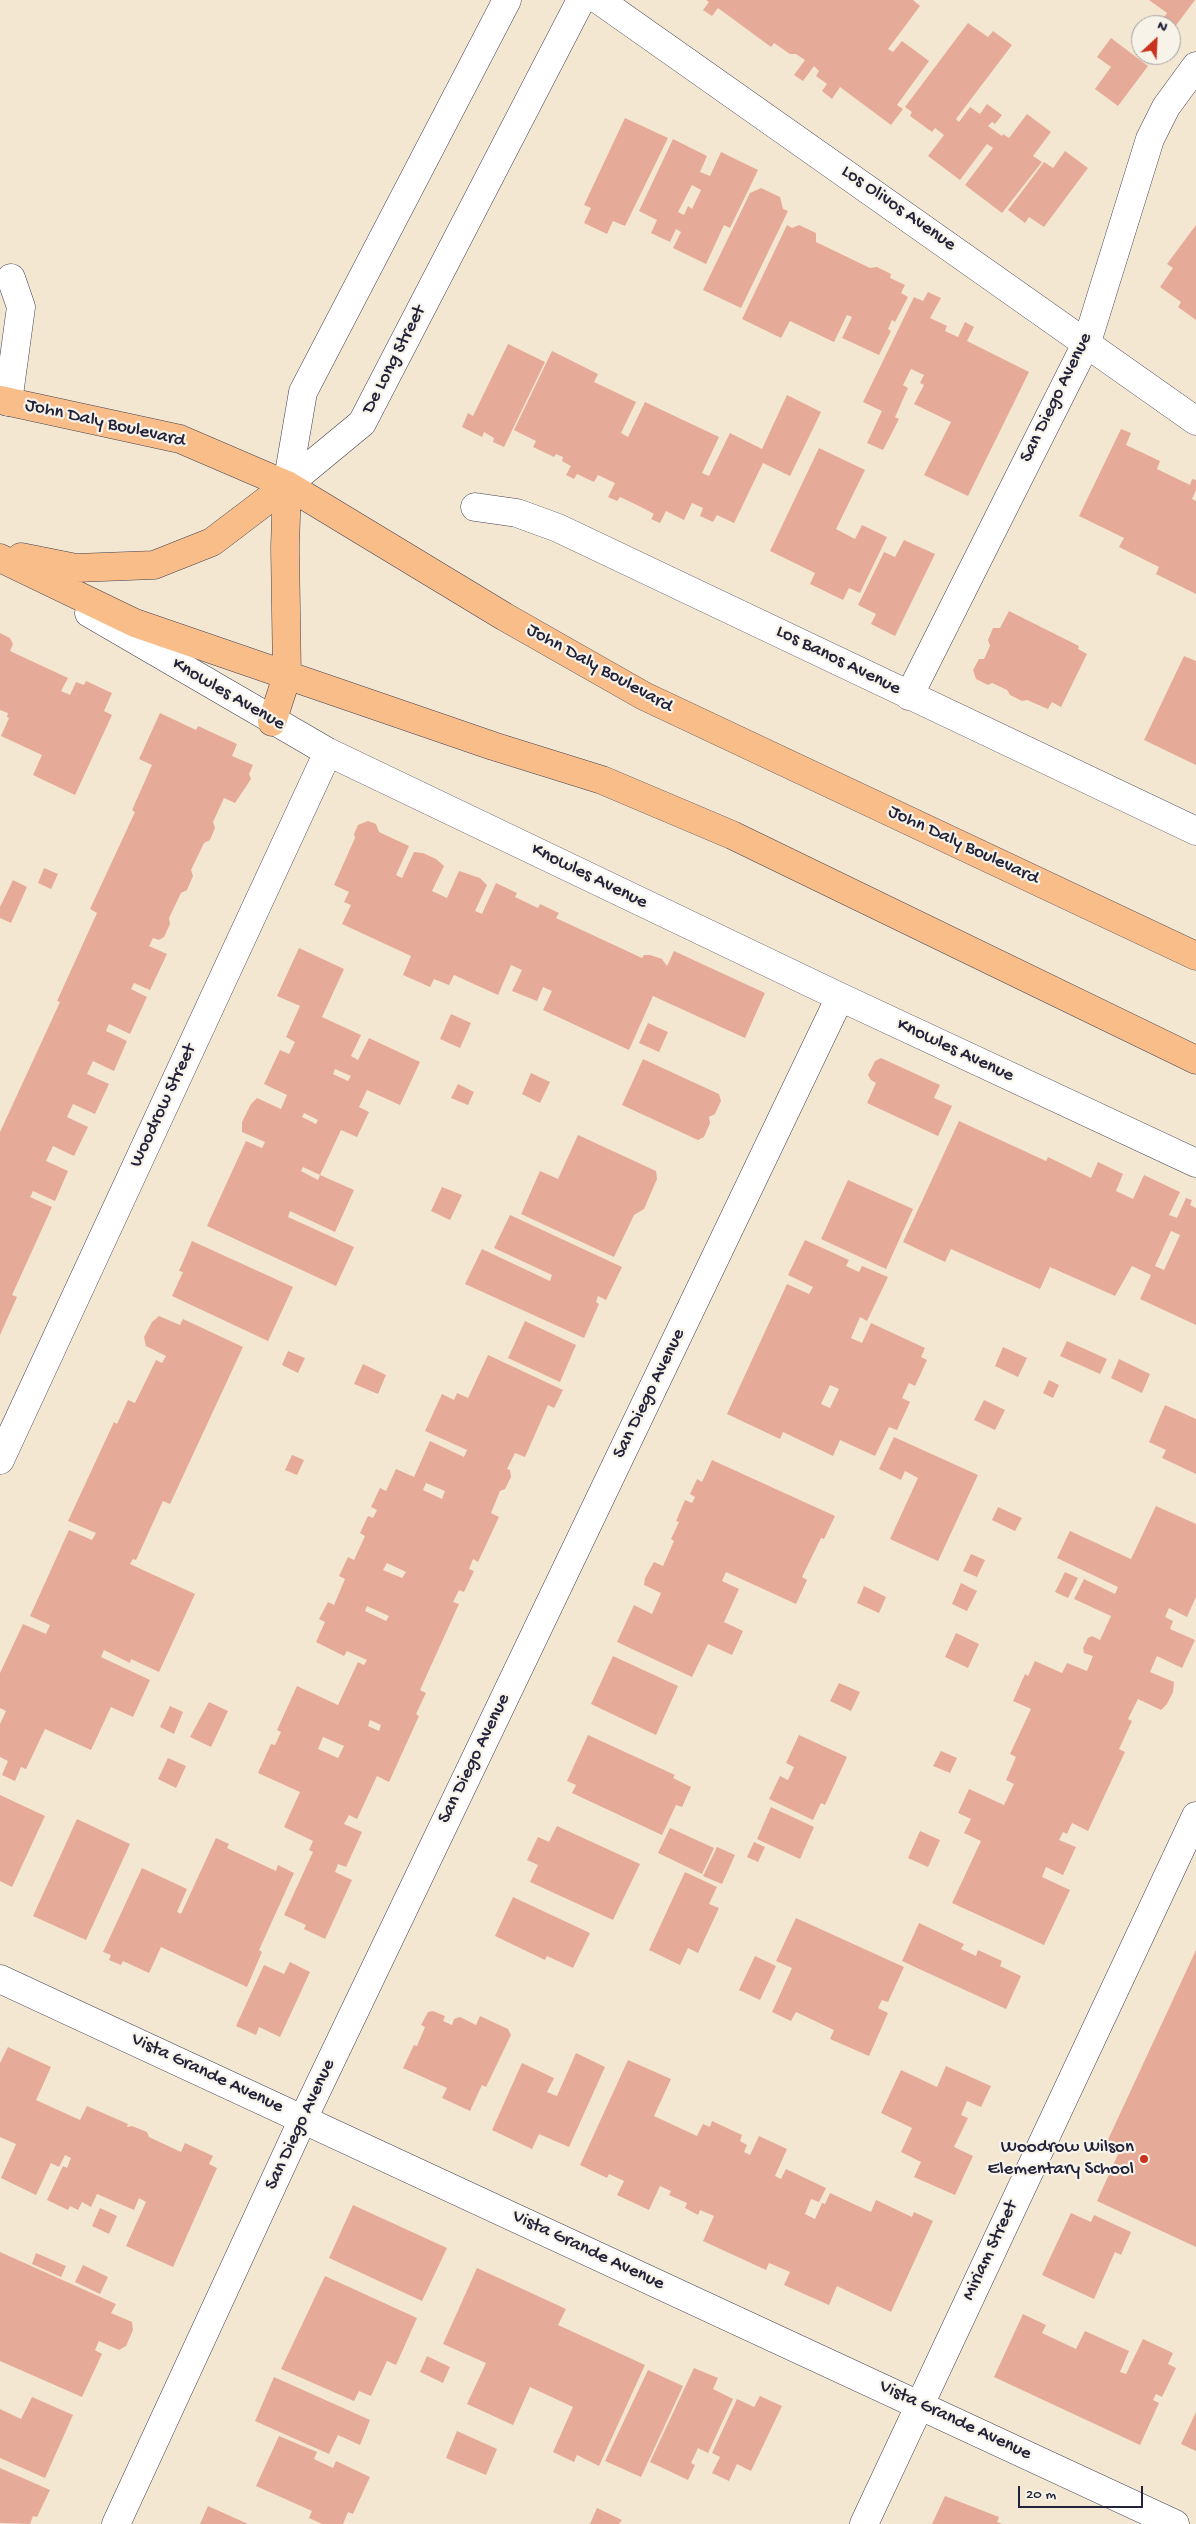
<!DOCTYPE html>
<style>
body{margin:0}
#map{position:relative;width:1196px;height:2524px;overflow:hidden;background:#f4e7d1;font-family:"Gochi Hand",sans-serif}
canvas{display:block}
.north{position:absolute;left:1131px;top:15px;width:50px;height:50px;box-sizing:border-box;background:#f7f3e8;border:1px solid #a29fa3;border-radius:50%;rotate:25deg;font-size:14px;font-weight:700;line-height:20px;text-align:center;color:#22223b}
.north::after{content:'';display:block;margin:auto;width:18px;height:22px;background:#c8321e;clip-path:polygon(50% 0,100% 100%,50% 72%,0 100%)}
.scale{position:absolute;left:1018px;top:2486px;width:125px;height:22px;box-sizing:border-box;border:2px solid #22223b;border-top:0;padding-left:6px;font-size:15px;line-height:18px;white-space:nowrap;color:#22223b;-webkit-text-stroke:4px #f7f3e8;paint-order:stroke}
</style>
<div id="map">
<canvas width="1196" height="2524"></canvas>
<div class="north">N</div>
<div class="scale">20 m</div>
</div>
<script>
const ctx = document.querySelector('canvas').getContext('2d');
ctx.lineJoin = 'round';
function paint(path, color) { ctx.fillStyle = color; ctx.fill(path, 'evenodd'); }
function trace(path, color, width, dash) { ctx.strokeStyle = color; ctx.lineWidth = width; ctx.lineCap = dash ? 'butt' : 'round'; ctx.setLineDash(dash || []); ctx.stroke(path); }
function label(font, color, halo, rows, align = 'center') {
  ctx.font = font + ' "Gochi Hand",sans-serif'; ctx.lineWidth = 4.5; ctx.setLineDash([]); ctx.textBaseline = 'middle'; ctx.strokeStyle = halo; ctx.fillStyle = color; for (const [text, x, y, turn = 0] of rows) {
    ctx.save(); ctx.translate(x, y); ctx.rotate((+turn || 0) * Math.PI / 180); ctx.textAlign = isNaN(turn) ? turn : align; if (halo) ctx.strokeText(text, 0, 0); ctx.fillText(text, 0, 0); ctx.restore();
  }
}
paint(new Path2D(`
 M706,0h207l7,6 -32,43 5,3 9,-11 27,20 -32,44 6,4 -12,16 -51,-38 -8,12 -10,-8 5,-7 -11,-8 3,-5 -5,-5 -11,15 -9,-6 11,-15 -9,-6h-6l-16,-11 -3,4 -53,-39 -6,8 -9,-6 6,-8z
 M1149,0h46l-24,32v-7l-12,-1 8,-11z
 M968,23l20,14 5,-6 19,14 -56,74 3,3 11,-15 10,7 7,-10 15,11 -7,9 -3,-2 -4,4 14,10 1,-2 6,4 18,-24 24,18 -18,24 9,6 -40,51 -37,-28 28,-37 -6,-4 -27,36 -32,-24 16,-21 -9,-7 -3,4 -22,-16 2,-4 -7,-5z
 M1111,38l37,28 -30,40 -23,-17 16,-22 -14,-10z
 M625,118l43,20 -43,88 -12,-5 -6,13 -23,-11 7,-15 -7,-3z
 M673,139l34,17 -7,16 10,4 11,-24 37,18 -28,58 -6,-3 -18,39 -33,-16 8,-16 -5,-3 -6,13 -19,-9 6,-13 -18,-9zM692,185l9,5 -9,19 -4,-3 -4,9 -6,-3z
 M1065,151l23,17 -44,59 -15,-10 -4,6 -17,-13 36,-48 9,6z
 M761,188l19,9 3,12 5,2 -47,97 -38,-18 47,-97z
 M787,225l5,3 7,-3 17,8v9l54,26 7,-1 14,7 -1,4 15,7 -4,8 7,4 -13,25 -3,-2 -4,9 3,2 -12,24 -37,-17 10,-21 -5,-2 -13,27 -44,-21 -9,17 -39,-19z
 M1196,225v95l-18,-13 3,-5 -21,-15 13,-19 -6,-4z
 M928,292l13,6 -11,20 17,8 -2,5 13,6 7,-15 9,5 -7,14 62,31 -61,124 -44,-21 27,-53 -37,-18 10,-19 -4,-2 4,-8 -13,-6 -8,16 5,3 -13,29 4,2 -16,31 -16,-7 15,-32 -19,-9 51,-105 9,4z
 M508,344l37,18 -41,85 -11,-5 1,-4 -10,-6 -2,5 -20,-10 6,-14 5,3z
 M552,351l46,23 -4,8 42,20 -15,31 7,4 17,-35 74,35 -17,36 7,3 21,-43 32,16 25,-54 34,17 -31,64 -27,-13 -29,60 -17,-8 -4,7 -13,-6 3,-8 -11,-5 -8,17 -18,-9 -6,12 -9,-4 3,-5 -13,-7 -21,-10 -3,4 -9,-4 7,-14 -17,-8 -4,7 -17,-8 -3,5 -8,-4 5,-9 -9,-5 1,-4 -7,-3 -2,3 -21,-10 3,-6 -22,-11z
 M1121,429l10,4 -5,12 34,16 -3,8 33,16 2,-6 4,1v10l-4,9 4,2v93l-40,-20 3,-7 -40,-20 5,-9 -45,-22z
 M819,448l46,22 -29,59 19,10 7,-14 25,12 -27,56 -11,-5 -6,12 -33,-16 5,-11 -45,-22z
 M904,540l31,14 -40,82 -24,-12 5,-10 -18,-9 26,-53 11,5z
 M1009,611l70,35 -1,3 9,5 -26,53 -9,-5 -4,7 -21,-9 -5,1 -12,-6 -3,-5 -15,-7 -4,2 -12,-6 -3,-9 6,-11h5l6,-13 -2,-6 5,-12h7z
 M0,633l10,5 3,6 -3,7 58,27 -7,13 9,4 6,-13 8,3 2,-4 26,12 -8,18 8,4 -37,80 -42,-20 9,-20 -41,-19 8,-18 -2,-1 1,-4 -8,-3z
 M1184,656l12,5v104l-52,-25z
 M160,713l36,17 2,-4 39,18 -5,12 21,9 -4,9 2,5 -16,24 -11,-5 -11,24 2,6 -5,12 -6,3 -13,27 2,6 -6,14 -6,3 -12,25 1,6 -6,13 -5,3 -6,-2 -4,8 18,8 -17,36 -16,-7 -3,6 16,8 -17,37 -21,-10 -3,7 21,10 -13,30 -21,-10 -6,13 22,10 -14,30 -22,-10 -6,13 21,10 -14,29 -21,-10 -7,15 22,10 -13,30 -22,-10 -3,6 22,10 -40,88 5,2 -17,38v-203l60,-130 -3,-1 40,-88 -7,-4 45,-97 -3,-2 20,-45 -13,-6z
 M368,821l8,3 3,8 30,14 -13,29 6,3 12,-26 9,1 13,6 8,7 -12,25 15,7 12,-27 21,7 7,7 -12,26 7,3 14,-31 21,10 -2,4 23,11 2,-4 19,9 -3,5 86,40 2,-3h6l12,4 5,7 7,-15 91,42 -20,45 -92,-42 -24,54 -86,-40 9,-19 -9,-4 -6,14 -25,-10 10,-21 -11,-5 -13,30 -44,-20 -5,10 -15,-6 -4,8 -27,-12 8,-19 -69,-32 9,-19 -7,-3 5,-10 -15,-7 21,-47 -1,-4 4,-9z
 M44,868l14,6 -7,15 -13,-6z
 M13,880l14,7 -16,36 -11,-5v-11z
 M299,948l45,21 -22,48 39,18 -10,21 7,4 11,-22 51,24 -20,43 -33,-15 -8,17 10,5 -12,25 -16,-7 -21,45 -17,-8 -2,4 17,9 2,-5 34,15 -19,42 -45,-21 -2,6 66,30 -18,39 -129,-60 39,-85 16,7 3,-6 -23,-10v-10l9,-18 6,-6 24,11 6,-14 -23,-11 16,-34 9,4 6,-12 -9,-5 14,-31 -23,-10zM335,1069l16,7 -3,5 -15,-7zM304,1113l14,7 -2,4 -14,-7z
 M451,1014l20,9 -11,25 -20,-9z
 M648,1023l20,9 -9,20 -20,-9z
 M881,1058l59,27 -6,13 18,8 -14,30 -71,-33 9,-20 -5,-3 -3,-5 7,-14z
 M643,1059l76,35 2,7 -6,13 -6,3 1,6 -6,14 -6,3 -76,-35z
 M531,1073l19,9 -10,21 -18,-9z
 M458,1084l16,8 -6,13 -17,-7z
 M959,1121l87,40 2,-4 43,21 7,-16 25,12 -7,17 17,8 11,-24 36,17 -11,23 8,3 9,-20 6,2 -2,5 6,3v117l-56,-26 11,-24 -19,-9 -17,30 -65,-29 -10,22 -89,-40 -6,13 -42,-20zM1171,1231l9,4 -16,35 -9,-4z
 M578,1135l78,36 1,8 -13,30 -10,6 -20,42 -93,-43 19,-43 18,8z
 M848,1180l65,29 -27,60 -65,-30z
 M442,1187l20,8 -12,25 -19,-9z
 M510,1215l112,52 -16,33 -8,-4 -2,6 3,2 -15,34 -119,-54 17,-35 68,32 2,-6 -58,-27z
 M805,1240l44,20 -3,6 13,6 3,-6 26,11 -21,44 -7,-4 -9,21 11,5 9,-20 54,25 -4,9 6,3 -12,26 -6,-3 -7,15 8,4 -13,28 -8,-3 -14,29 -35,-16 -7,16 -50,-24 -3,7 -53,-25 60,-130 22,10 4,-7 -25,-12zM830,1385l9,4 -9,19 -9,-4z
 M192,1241l101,46 -25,54 -96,-45 11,-24 -4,-1z
 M159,1316l21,9 3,-6 60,28 -73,157 -7,-3 -27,59 -3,-1 -3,5 65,30 -36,78 -28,-13 -1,4 -26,-13 -3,7 49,23 -17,37 -22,-10 -20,43 -46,-21 -19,40 -5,-2 -6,14 -13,-6 6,-14 -8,-4v-33l6,-13 -6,-3v-35l23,-49 23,10 4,-9 -20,-9 39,-86 23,10 4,-7 -28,-12 46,-99 3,2 11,-24 7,3 21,-43 6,3 4,-7 -20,-10 -2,-9 8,-15z
 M525,1321l51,24 -16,37 -52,-24z
 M1067,1341l40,18 -7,15 -40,-18z
 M1003,1347l24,11 -9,19 -23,-11z
 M288,1351l17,7 -7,15 -16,-8z
 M488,1355l75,35 -9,18 -6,-3 -23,52 -10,-4 -8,16 3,1 1,7 -6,12 -5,2 -9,22 8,4 -21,45 -5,-3 -4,10 5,2 -10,21 -5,-2 -6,12 6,2 -39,86 6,3 -10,21 3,2 -30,66 -12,-6 -20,43 -8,-4 -5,9 18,8 -16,35 -8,-3 -3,8 17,8 -27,59 -21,-10 2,-4 -22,-10 29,-63 -4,-2 4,-9 -29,-14 16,-35 -42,-19 13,-29 4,1 6,-13 -4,-2 20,-44 41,19 20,-43 6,3 3,-5 -20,-9 -3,5 -28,-14 9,-20 -6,-3 9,-17 6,3 11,-26 -6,-3 9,-19 6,3 11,-24 -5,-3 8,-17 5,2 4,-8 -6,-3 9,-19 6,3 10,-22 18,8 16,-36 34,16 3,-7 -42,-19 17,-37 12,6 3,-7 11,5zM426,1483l19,8 -3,8 -19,-9zM387,1563l19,9 -4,6 -19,-8zM367,1606l22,10 -3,5 -21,-10zM370,1720l11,5 -2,6 -11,-5zM323,1737l21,9 -6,12 -20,-9z
 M1119,1359l31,15 -8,19 -31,-15z
 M363,1364l23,11 -8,19 -24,-10z
 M1049,1380l10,5 -6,13 -10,-5z
 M984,1400l21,10 -10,20 -21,-10z
 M1165,1405l31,14v55l-34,-16 4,-8 -17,-8z
 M894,1437l84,38 -40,86 -48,-22 28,-61 -13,-7 -4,9 -22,-11z
 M292,1455l12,5 -7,15 -12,-5z
 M712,1460l123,56 -11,23 -3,-1 -19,39 5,3 -11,24 -70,-32 -4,9 17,8 -15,33 19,9 -11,24 -24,-11 -16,33 -75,-35 17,-37 18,9 9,-21 -17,-8 1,-7 9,-16 9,4 11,-25 -3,-2 8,-17 -3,-1 9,-21 7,3 3,-6 -5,-3 7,-15 5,3z
 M1156,1506l40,18v73l-9,20 -18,-9 -4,9 8,4 -3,8 25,11 -13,28 -25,-12 -7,16 24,10 -1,10 -6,12 -6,6 -23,-11 -10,20 4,2 -13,28 6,3 -37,79 -16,-8 -5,11 -4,-2 -4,8 17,7 -13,28 -17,-8 -4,10 28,13 -26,55 -92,-42 29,-62 -17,-8 7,-14 -13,-6 11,-24 35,16 10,-21 -8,-4 10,-23 -6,-3 21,-45 -18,-8 12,-27 3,2 7,-15 27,12 5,-10 20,8 6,-15 -9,-3 -1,-5 5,-10 4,-2 8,4 11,-24 -37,-17 10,-20 31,15 3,-7 -61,-29 13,-27 61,28z
 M998,1507l24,11 -7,13 -23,-11z
 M971,1554l14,6 -8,17 -14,-6z
 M1065,1572l13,6 -10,20 -13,-6z
 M961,1583l16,8 -10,20 -15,-7z
 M864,1586l22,11 -7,16 -22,-10z
 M956,1633l23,11 -11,24 -23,-11z
 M613,1656l65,30 -22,49 -65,-31z
 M839,1683l21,9 -9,19 -21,-10z
 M209,1702l19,9 -17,36 -21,-10z
 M170,1706l13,6 -9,22 -14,-7z
 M588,1735l87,40 -2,3 18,9 -9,20 -6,-2 -14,30 -90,-42 4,-8 -9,-4z
 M799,1735l48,22 -22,48 -4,-2 -8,17 -44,-21 11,-23 8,4 6,-13 -8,-4z
 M941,1751l16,7 -7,15 -17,-7z
 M168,1758l18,8 -10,22 -18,-9z
 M0,1795l45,21 -33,71 -12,-6z
 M771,1807l43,20 -14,32 -43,-20z
 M77,1819l53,25 -44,96 -53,-24z
 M557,1826l83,38 -27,56 -83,-38 8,-17 -11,-5 11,-23 11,5z
 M670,1828l44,20 -12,26 -44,-21z
 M920,1831l20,9 -12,27 -20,-9z
 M216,1838l13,6 -2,4 49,23 2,-6 16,8 -35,77 3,2 -15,35 -86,-40 -12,26 -26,-12 -2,4 -12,-5 2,-5 -8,-3 39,-84 45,21 -10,23 4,2z
 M754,1842l11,5 -7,15 -11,-5z
 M717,1847l18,8 -13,29 -19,-8z
 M685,1872l32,15 -8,17 10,4 -21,45 -10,-5 -8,17 -31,-15z
 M513,1897l77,36 -17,35 -26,-12 -2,4 -50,-24z
 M796,1918l108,49 -16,35 -6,-2 -4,8 10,5 -19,43 -39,-17 4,-9 -38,-18 -5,9 -19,-9 20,-44 -16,-7z
 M919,1923l45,21 -3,5 15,7 2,-6 24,11 -2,5 21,10 -15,33 -104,-48z
 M1196,1950v297l-99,-46 22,-49 -14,-6z
 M755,1956l21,10 -16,34 -21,-10z
 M290,1962l20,10 -30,65 -21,-10 -3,8 -20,-9 28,-61 20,9z
 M433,2011l12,5 -2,5 9,4 2,-6 6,-2 16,8 4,-9 28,13 3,6 -25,52 -4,-2 -12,26 -28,-13 5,-10 -44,-20 11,-23 3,1 8,-19 -4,-2 7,-13z
 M8,2047l43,20 -15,33 44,20 7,-14 41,18 -1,3 5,-1 15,6 2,5 32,15 4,-9 28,13 -4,8 8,4 -44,99 -47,-21 20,-44 -7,-4 -5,12 -37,-16 -6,13 -9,-5 -4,8 -8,-4 -2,4 -21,-10 16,-34 4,2 4,-10 -6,-3 -6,12 -8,-4 -15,32 -35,-17 15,-34 -16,-7v-74z
 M576,2053l29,14 -36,80 -30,-13 -7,15 -40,-19 30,-67 32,15 -7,14 10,4z
 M628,2060l43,19 -17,37 43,20 6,-12 7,3 2,-6 30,14 -2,6 7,4 -3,7 6,3 9,-19 28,13 -12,27 6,3 5,-10 40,19 -7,14 -8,-3 -6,15 10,5 7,-16 3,1 5,-11 41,19 5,-12 36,17 2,-5 19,9 -42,91 -54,-26 -8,19 -45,-20 6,-13 -21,-9 -3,7 -63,-29 11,-25 -14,-6 -2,5 -13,-7 2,-5 -18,-8 2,-4 -11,-5 -11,24 -32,-15 7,-14 -15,-7 -2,4 -27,-13z
 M946,2066l45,20 -10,21 -14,-6 -6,14 7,3 -14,29 19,9 -18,39 -41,-18 7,-15 -20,-10 11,-24 -31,-15 20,-43 36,17z
 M353,2205l94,43 -25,53 -93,-43z
 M100,2208l17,8 -8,18 -17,-8z
 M1071,2213l20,9 3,-7 37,17 -10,23 -6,-3 -21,47 -52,-24z
 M0,2252l116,52 -5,9 21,9 1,8 -7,16 -7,4 -20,-9 -4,9 7,4 -20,43 -82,-36z
 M36,2253l30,13 -5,11 -29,-13z
 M83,2265l25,12 -8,17 -25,-12z
 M477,2268l89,41 -8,16 87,40 -46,101 -22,-11 -3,7 -21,-10 20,-45 -43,-20 -17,38 -46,-21 19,-41 -43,-19z
 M325,2276l92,42 -21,47 -9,-4 -16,35 -12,-5 -5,10 -73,-32z
 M1023,2314l23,11 -4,8 34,16 9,-18 44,20 -9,21 6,2 17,-35 30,14 -5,11 8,4 -14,29 -6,-3 -3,6 6,3 -19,42 -146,-68z
 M427,2356l23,11 -7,16 -23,-11z
 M694,2368l24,10 -5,11 20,10 -25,54 -10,-5 -7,15 4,2 -7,15 -38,-18z
 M648,2370l35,16 -42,91 -36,-16z
 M274,2377l96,43 -10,25 -22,-10 -9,19 -74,-33z
 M760,2396l22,10 -31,65 -14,-7 -8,17 -17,-8 8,-16 -8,-4 25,-54 17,8z
 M32,2397l41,18 -28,63 -45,-20v-49l21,10z
 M1196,2412v39l-15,-7z
 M457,2431l40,18 -11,26 -40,-17z
 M279,2436l38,16 -3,7 19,9 3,-7 34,16 -17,37 -5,-2 -5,12h-21l-13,-6 3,-7 -56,-25z
 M0,2468l50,22 -13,27 -4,-1 -3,8 -30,-1z
 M945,2496l54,21 -2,5 5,2h-70z
 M208,2506l40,18h-48z
 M597,2508l25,12 -3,4h-29z`), '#e6ab98');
const minor = new Path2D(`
 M599,0l597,421
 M8,402l13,-95 -10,-29
 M287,485l75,-62 219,-423
 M287,485l16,-93 204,-392
 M475,507l42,6 41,15 638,303
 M89,613l239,139 512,245 356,166
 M909,696l178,-354 63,-203 16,-32 30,-41
 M0,1460l328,-708
 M0,1979l1175,545
 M116,2524l187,-405 537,-1122
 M864,2524l332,-708`);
const major = new Path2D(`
 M0,400l180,39 107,46 218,132 139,79 552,260
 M21,557l55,11 78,-3 58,-23 75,-57
 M0,558l135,65 358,123 109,34 130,55 464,225
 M272,722l15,-46 -2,-129 2,-62`);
trace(minor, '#424052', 29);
trace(major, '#424052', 29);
trace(minor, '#fff', 28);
trace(major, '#f8bd89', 28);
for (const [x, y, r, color] of [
 [1144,2159,5,"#c8321e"]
]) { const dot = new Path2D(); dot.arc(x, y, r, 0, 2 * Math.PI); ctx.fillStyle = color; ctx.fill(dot); trace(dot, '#f7f3e8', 2); }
label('19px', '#22223b', '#f7f3e8', [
 ["Los Olivos Avenue",898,209,35],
 ["De Long Street",395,360,-63],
 ["San Diego Avenue",1057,398,-64],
 ["John Daly Boulevard",105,424,13],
 ["Los Banos Avenue",838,661,26],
 ["John Daly Boulevard",599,669,29],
 ["Knowles Avenue",228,695,30],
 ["John Daly Boulevard",963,846,25],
 ["Knowles Avenue",589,877,26],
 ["Knowles Avenue",955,1051,25],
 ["Woodrow Street",164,1106,-65],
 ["San Diego Avenue",650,1394,-64],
 ["San Diego Avenue",475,1759,-64],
 ["Vista Grande Avenue",207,2074,25],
 ["San Diego Avenue",301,2125,-65],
 ["Vista Grande Avenue",588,2251,25],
 ["Miriam Street",991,2251,-65],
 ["Vista Grande Avenue",955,2421,25]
]);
label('19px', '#22223b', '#f7f3e8', [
 ["Woodrow Wilson",1134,2148],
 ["Elementary School",1134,2170]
], 'right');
</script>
